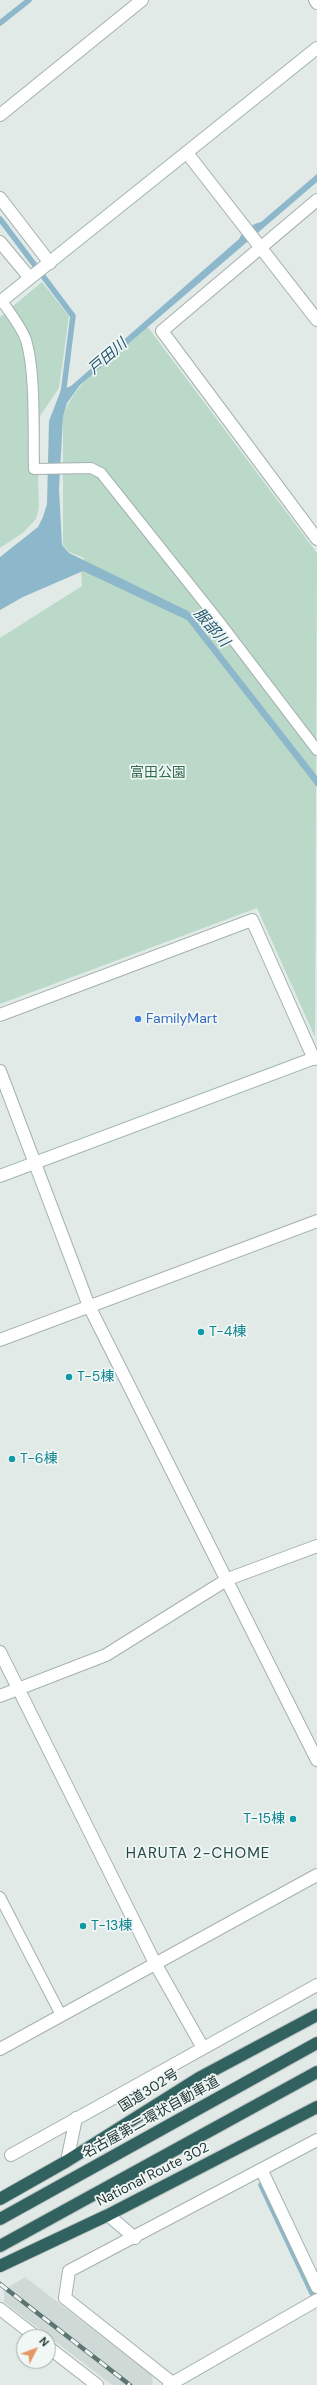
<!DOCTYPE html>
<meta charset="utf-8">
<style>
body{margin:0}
#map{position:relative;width:317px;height:2385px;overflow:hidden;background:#e1eae7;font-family:"DM Sans",sans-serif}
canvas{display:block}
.north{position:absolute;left:16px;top:2329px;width:40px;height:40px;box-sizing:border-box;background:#f1f7f5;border:1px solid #9faba9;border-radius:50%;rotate:48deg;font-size:11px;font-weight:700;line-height:16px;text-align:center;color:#233937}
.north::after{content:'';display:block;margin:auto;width:14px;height:18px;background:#e59864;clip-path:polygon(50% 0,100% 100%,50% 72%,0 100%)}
</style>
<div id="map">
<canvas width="317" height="2385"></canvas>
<div class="north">N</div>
</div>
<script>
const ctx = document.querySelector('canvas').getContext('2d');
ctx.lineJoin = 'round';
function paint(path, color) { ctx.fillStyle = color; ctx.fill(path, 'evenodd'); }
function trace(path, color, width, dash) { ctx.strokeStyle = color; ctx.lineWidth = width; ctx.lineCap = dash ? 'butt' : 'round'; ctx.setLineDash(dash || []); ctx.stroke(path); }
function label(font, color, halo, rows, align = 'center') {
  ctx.font = font + ' "DM Sans","Noto Sans JP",sans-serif'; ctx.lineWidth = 3.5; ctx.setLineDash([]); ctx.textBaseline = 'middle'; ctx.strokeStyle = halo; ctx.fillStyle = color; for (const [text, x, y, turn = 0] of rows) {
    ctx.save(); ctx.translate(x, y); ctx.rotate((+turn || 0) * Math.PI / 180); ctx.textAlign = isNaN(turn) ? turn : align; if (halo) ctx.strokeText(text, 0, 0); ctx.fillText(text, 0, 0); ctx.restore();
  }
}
paint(new Path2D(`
 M25,2277l127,98 1,10h-41l-108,-83v-12z`), '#cfdad7');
paint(new Path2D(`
 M42,282l27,34 -10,72 -19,28 -2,63 1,28 -3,12 -12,13 -24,16v-231z
 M147,326l170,227 -2,484 -58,-129 -257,96v-366l82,-52 -1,-17 3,-11 -15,-6 -6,-7v-128c11,-37 56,-66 84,-91z`), '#bbd9c8');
paint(new Path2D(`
 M317,174v8l-237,203 -13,18 -4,14 -4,72 3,56 7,8 119,58 129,165v11l-130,-167 -104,-49 -60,26 -23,13v-53l38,-30 5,-10 4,-13 2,-83 12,-31 10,-4 168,-147c4,-8 12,-15 22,-17z`), '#8db7ca');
trace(new Path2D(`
 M0,23l29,-23
 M0,219l73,97 -10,79
 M261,2185l51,108`), '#8db7ca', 5.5);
const lane = new Path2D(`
 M2,301c8,12 19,25 24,39 10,33 7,94 8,129l57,-1 10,5 117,147 99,130
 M0,1897l61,118`);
const street = new Path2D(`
 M315,0l2,3
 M0,115l142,-115
 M187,153l130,167
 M0,198l50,65
 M317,200l-155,131 155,208
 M0,242l30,36
 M0,1015l252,-95 62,139
 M0,1071l89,235 228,454
 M0,1340l317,-119
 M0,1652l155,311 48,85
 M0,1696l106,-41 122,-76 89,-33
 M0,2049l317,-174
 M11,2155l306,-170
 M67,2161l9,-43
 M262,2171l55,116
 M108,2215l27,23
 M0,2309l36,28
 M48,2347l49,38
 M169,2385l148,-85
 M175,2385l-110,-87 4,-27 248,-131`);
const secondary = new Path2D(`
 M0,302l317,-254
 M0,1176l317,-119`);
const highway = new Path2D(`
 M0,2199l67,-38 132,-83 118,-63
 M0,2219l317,-176
 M0,2246l317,-174
 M0,2266l108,-51 209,-108`);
trace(lane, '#a4b1af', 12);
trace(street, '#a4b1af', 14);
trace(secondary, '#a1b5b1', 14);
trace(highway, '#bdc4c3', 14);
trace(lane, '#fff', 10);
trace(street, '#fff', 12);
trace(secondary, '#fff', 12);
trace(highway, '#316260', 12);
const rail = new Path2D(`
 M0,2284l130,101`);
trace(rail, '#5d7572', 4.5);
trace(rail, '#f1f7f5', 3, [9]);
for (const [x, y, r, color] of [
 [138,1019,4,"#3f7fe0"],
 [201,1332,4,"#0f9aa8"],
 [69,1377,4,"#0f9aa8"],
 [12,1459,4,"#0f9aa8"],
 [293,1819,4,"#0f9aa8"],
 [83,1926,4,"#0f9aa8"]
]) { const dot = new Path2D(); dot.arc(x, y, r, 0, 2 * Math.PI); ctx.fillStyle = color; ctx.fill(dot); trace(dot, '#f1f7f5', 1.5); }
label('14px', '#316c51', '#f1f7f5', [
 ["富田公園",158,773]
]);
label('14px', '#366cbe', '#f1f7f5', [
 ["FamilyMart",146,1019]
], 'left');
label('14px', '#0d838f', '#f1f7f5', [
 ["T-4棟",209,1332],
 ["T-5棟",77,1377],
 ["T-6棟",20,1459],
 ["T-15棟",285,1819,"right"],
 ["T-13棟",91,1926]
], 'left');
label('14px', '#233937', '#f1f7f5', [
 ["国道302号",149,2091,-32],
 ["名古屋第二環状自動車道",151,2118,-29],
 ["National Route 302",153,2175,-27]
]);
label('italic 15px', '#23566f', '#f1f7f5', [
 ["戸田川",108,357,-41],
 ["服部川",211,628,49]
]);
ctx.letterSpacing = '1px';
label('15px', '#214946', '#f1f7f5', [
 ["HARUTA 2-CHOME",198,1854]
]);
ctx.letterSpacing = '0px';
</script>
